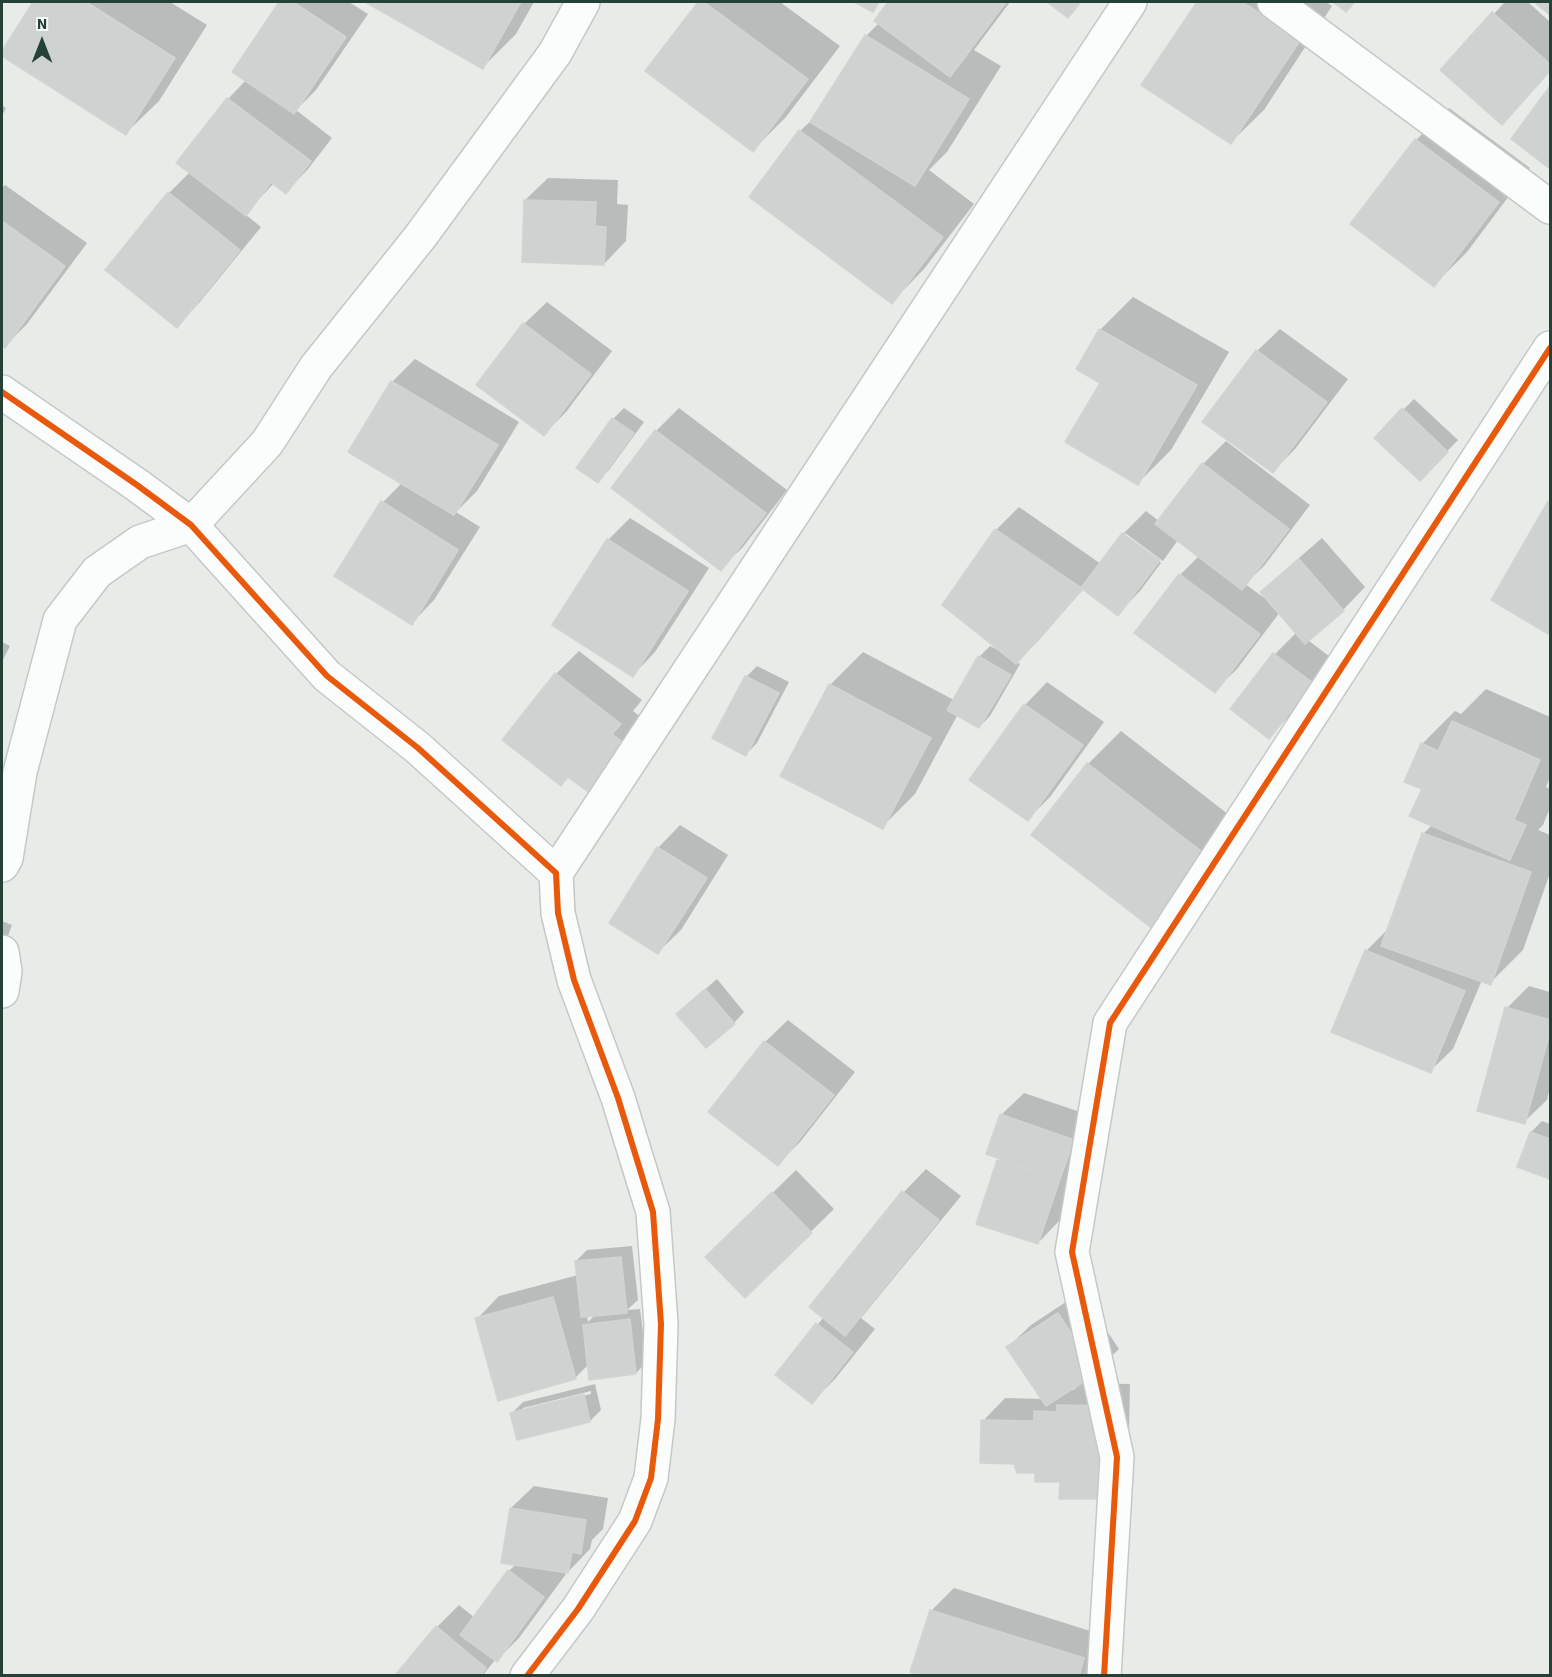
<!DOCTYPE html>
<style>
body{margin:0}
#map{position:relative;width:1552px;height:1677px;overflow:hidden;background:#e7ece9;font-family:"Source Sans 3",sans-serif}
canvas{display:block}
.frame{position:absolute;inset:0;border:3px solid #254036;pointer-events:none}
.north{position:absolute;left:12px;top:12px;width:60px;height:60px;-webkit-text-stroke:4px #f6faf8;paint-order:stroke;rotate:0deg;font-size:16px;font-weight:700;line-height:24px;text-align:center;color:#254036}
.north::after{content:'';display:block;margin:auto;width:21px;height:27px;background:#254036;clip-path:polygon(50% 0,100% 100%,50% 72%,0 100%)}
</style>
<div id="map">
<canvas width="1552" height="1677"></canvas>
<div class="frame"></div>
<div class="north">N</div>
</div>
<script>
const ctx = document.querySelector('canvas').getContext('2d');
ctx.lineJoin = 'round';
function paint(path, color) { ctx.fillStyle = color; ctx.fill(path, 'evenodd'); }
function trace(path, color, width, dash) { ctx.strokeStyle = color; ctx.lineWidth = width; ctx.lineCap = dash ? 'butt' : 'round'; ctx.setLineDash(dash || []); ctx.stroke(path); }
paint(new Path2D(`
 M35,2h135l37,23 -48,76 -33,32 -124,-78z
 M280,2h69l19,12 -52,76 -20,20 36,28 -24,31 -22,23 -12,-9 -29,31 16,13 -62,76 -22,23 -8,-133 21,-21 -12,-9 50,-64 18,-19 -12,-8z
 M368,2h166l-18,32 -33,33z
 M700,2h80l60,44 -54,71 -33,33 -106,-79z
 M890,2h120l-36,48 27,16 -54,86 -18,18 45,34 -50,65 -32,33 -92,-171 15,-14 51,-81 13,-13 -3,-2z
 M1198,2h128l6,4 -68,104 -33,32 -88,-57z
 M1505,2h23l22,20v49l-48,52 -60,-54z
 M1550,89v78l-37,-28z
 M2,105l4,3 -4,8z
 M1449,108l81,60 -63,84 -33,33 -18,-145z
 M548,178l70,2 -1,24 11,1 -2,36 -22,23 -79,-64z
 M5,185l82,58 -60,81 -22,22 -3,-2v-156z
 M1133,297l96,55 -58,98 -33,33 -36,-101 -24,-14 22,-38z
 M547,302l65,49 -46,61 -22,22 -66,-49 46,-61z
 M1280,329l68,50 -53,70 -22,22 -16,-120z
 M415,359l104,63 -42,69 -21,21 24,15 -46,73 -22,23 -29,-121 19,-19 -52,-31 43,-71z
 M1414,399l44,41 -38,39 -17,-69z
 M624,408l20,14 -35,48 -11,11 -20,-14 35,-48z
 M679,408l108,82 -44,57 -23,22 -107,-81 43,-57z
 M1226,441l84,64 -46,61 -19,18 25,18 -8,-10 23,-22 37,-32 43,49 -22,23 -35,30 26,20 -43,55 -23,22 -36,-29 43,-54 22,-22 -17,-20 -43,57 -23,22 -78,-58 44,-58 19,-19 -21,-16 -15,21 -38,-28v3l36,27 -21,28 -22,23 -34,-26 -45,52 -22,22 3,2 -30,52 -11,11 -21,-13 -43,80 -33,33 -52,-142 33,-33 91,48 25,-43 11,-11 10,5 1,-1 -57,-45 52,-75 23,-23 82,57 22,-30 23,-23 13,10 44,-57z
 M1550,501v132l-57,-33z
 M630,518l79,50 -54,84 -22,23 -25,-135z
 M2,642l8,4 -8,16z
 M579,651l63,49 -9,11 17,13 -36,47 -45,5 -65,-36 52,-66z
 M757,666l32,16 -32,61 -11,11v-77z
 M1047,682l57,40 -54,75 -22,22 -3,-114z
 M1486,689l64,28v60l-4,10 4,2v19l-7,17 -5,5 12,5v38l-27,77 -33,33 -8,-3 -29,69 -23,22 -64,-120 23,-23 34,-94 10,-10 -9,-35 -2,-45 33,-33 6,3z
 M1121,731l121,94 -55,70 -99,-131z
 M680,825l48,30 -47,75 -23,22v-104z
 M2,921l10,4 -10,27z
 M717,979l27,33 -10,11 -45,-20z
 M1529,986l21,6v95l-3,13 -23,22 -17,-114z
 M788,1020l67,52 -55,70 -22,22 -13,-122z
 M1024,1093l71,24 -35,103 -22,23 -60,-20 21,-63 3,-2 -1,-43z
 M1542,1121l8,3v53l-31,-11 12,-34z
 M926,1169l35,27 -100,122 14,11 -40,50 -23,23 6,-78 6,-7 -13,-10 93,-115z
 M796,1170l38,39 -89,87 -38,-39z
 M632,1246l6,54 -11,10 13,-1 7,53 -11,11 -47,-9 -14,14 -98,-59 22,-23 79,-21 -2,-14 11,-11zM596,1314l-8,8 -1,-7z
 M1081,1292l38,57 -23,22 -27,19h5l6,-7 50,1 -2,91 -67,5 -46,-18 -32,-41 22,-23 38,1 -35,-52 23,-22z
 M595,1384l6,26 -11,11 -78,-8 11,-11zM591,1391v3l-68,17v-3z
 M534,1486l74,12 -5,31 -11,11 -2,9 -22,23 -7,-1 5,3 -47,64 -22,22 -1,-1 -14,17h-81l36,-49 22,-22 16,13 34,-47 7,-7 -5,-56z
 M954,1588l152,48 -13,40h-167l-14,-5 20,-61z`), '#0003');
const building = new Path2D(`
 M33,2h53l89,56 -49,77 -124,-79v-5z
 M279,2h14l53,35 -52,77 -62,-42z
 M365,2h156l-38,67z
 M698,2h6l104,77 -55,73 -108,-81z
 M854,2h25l-6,10z
 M888,2h118l-56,75 -76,-56z
 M1047,2h34l-13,16z
 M1197,2h45l59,37 -70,105 -90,-59z
 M1333,2h22l-9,10z
 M1534,2h16v13z
 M1492,12l58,52v7l-48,54 -62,-55z
 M865,35l104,64 -54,87 -105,-64z
 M1550,86v83l-39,-30z
 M227,98l84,63 -25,33 -15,-12 -25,34 -70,-53z
 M799,130l144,107 -51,67 -143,-107z
 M1415,139l84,63 -65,85 -84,-63z
 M168,192l72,58 -63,78 -72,-58z
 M524,200l72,2 -1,24 11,1 -2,38 -82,-3z
 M2,221l63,45 -60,82 -3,-2z
 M523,323l68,51 -47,62 -68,-51z
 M1099,329l98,56 -59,100 -73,-43 35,-59 -24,-14z
 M1256,350l71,52 -54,71 -71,-51z
 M391,381l107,64 -44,70 -106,-63z
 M1402,408l46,44 -28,29 -46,-43z
 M612,418l22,15 -36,50 -22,-15z
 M655,430l111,83 -45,58 -110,-83z
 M1202,463l87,66 -47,61 -87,-66z
 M381,501l77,49 -46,75 -78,-49z
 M1548,501l2,2v132l-59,-35z
 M995,529l88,60 -67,75 -74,-59z
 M1122,533l38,27 -42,56 -37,-28z
 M607,539l81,52 -55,86 -81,-52z
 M1299,559l45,52 -39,33 -45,-52z
 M1179,574l81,60 -45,59 -81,-60z
 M1273,653l40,30 -44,56 -39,-30z
 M978,656l33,19 -32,53 -32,-18z
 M555,673l66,51 -9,10 17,13 -37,48 -24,-18 -7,9 -59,-46z
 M745,676l34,17 -33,63 -34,-18z
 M829,684l102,54 -48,91 -103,-53z
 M1024,704l59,41 -55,76 -59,-41z
 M1452,721l88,39 -26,60 12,5 -16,35 -101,-44 13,-27 -18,-7 17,-39 17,8z
 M1087,763l123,95 -56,72 -123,-95z
 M1422,833l109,39 -40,113 -110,-39z
 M657,847l50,31 -49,76 -49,-31z
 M1365,950l100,41 -34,82 -100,-41z
 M705,989l30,35 -29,24 -30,-34z
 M1505,1007l45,13v12l-25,92 -48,-13z
 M764,1041l70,54 -56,71 -70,-54z
 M1000,1114l74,26 -14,39 -74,-25z
 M1530,1132l20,7v40l-33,-12z
 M997,1160l63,19 -22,65 -62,-20z
 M902,1191l37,29 -94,116 -36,-29z
 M772,1192l40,41 -67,65 -40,-41z
 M621,1257l6,56 -46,4 -6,-56z
 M553,1297l23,82 -78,22 -23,-83z
 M1058,1313l39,60 -51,33 -40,-59z
 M630,1319l6,55 -47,6 -6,-55z
 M816,1323l37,29 -41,52 -37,-29z
 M584,1394l6,28 -73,18 -7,-27z
 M1057,1405l51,1 -2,93h-47l1,-17h-25v-9h-18l-3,-9 -34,-1 1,-43 53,1v-10l23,1z
 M510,1508l76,12 -5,34 -9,-2 -4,21 -67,-10z
 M508,1570l36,27 -47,65 -37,-27z
 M930,1610l154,48 -5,18h-158l-11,-4z
 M436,1626l50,42 -6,8h-82l-2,-2z`);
paint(building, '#ced3d1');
trace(building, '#d0d5d2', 1.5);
const minor = new Path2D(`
 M1274,2l276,205
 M2,392l135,93 54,40 136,151 91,72 138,125 2,40 16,67 44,118 35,114 8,112 -3,95 -7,59 -16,43 -57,88 -51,67
 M2,865l4,-7 14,-86 40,-152 37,-48 43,-30 51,-17 76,-82 49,-76 104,-130 135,-184 28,-51
 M556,873l574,-871
 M2,952l3,19 -3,20
 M1104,1676l13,-219 -45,-205 38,-229 440,-675`);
trace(minor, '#c4c9c6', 36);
trace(minor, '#fbfcfc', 33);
trace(new Path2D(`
 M2,392l135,93 54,40 136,151 91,72 138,125 2,40 16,67 44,118 35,114 8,112 -3,95 -7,59 -16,43 -57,88 -51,67
 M1104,1676l13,-219 -45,-205 38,-229 440,-675`), '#e8590c', 6);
</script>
